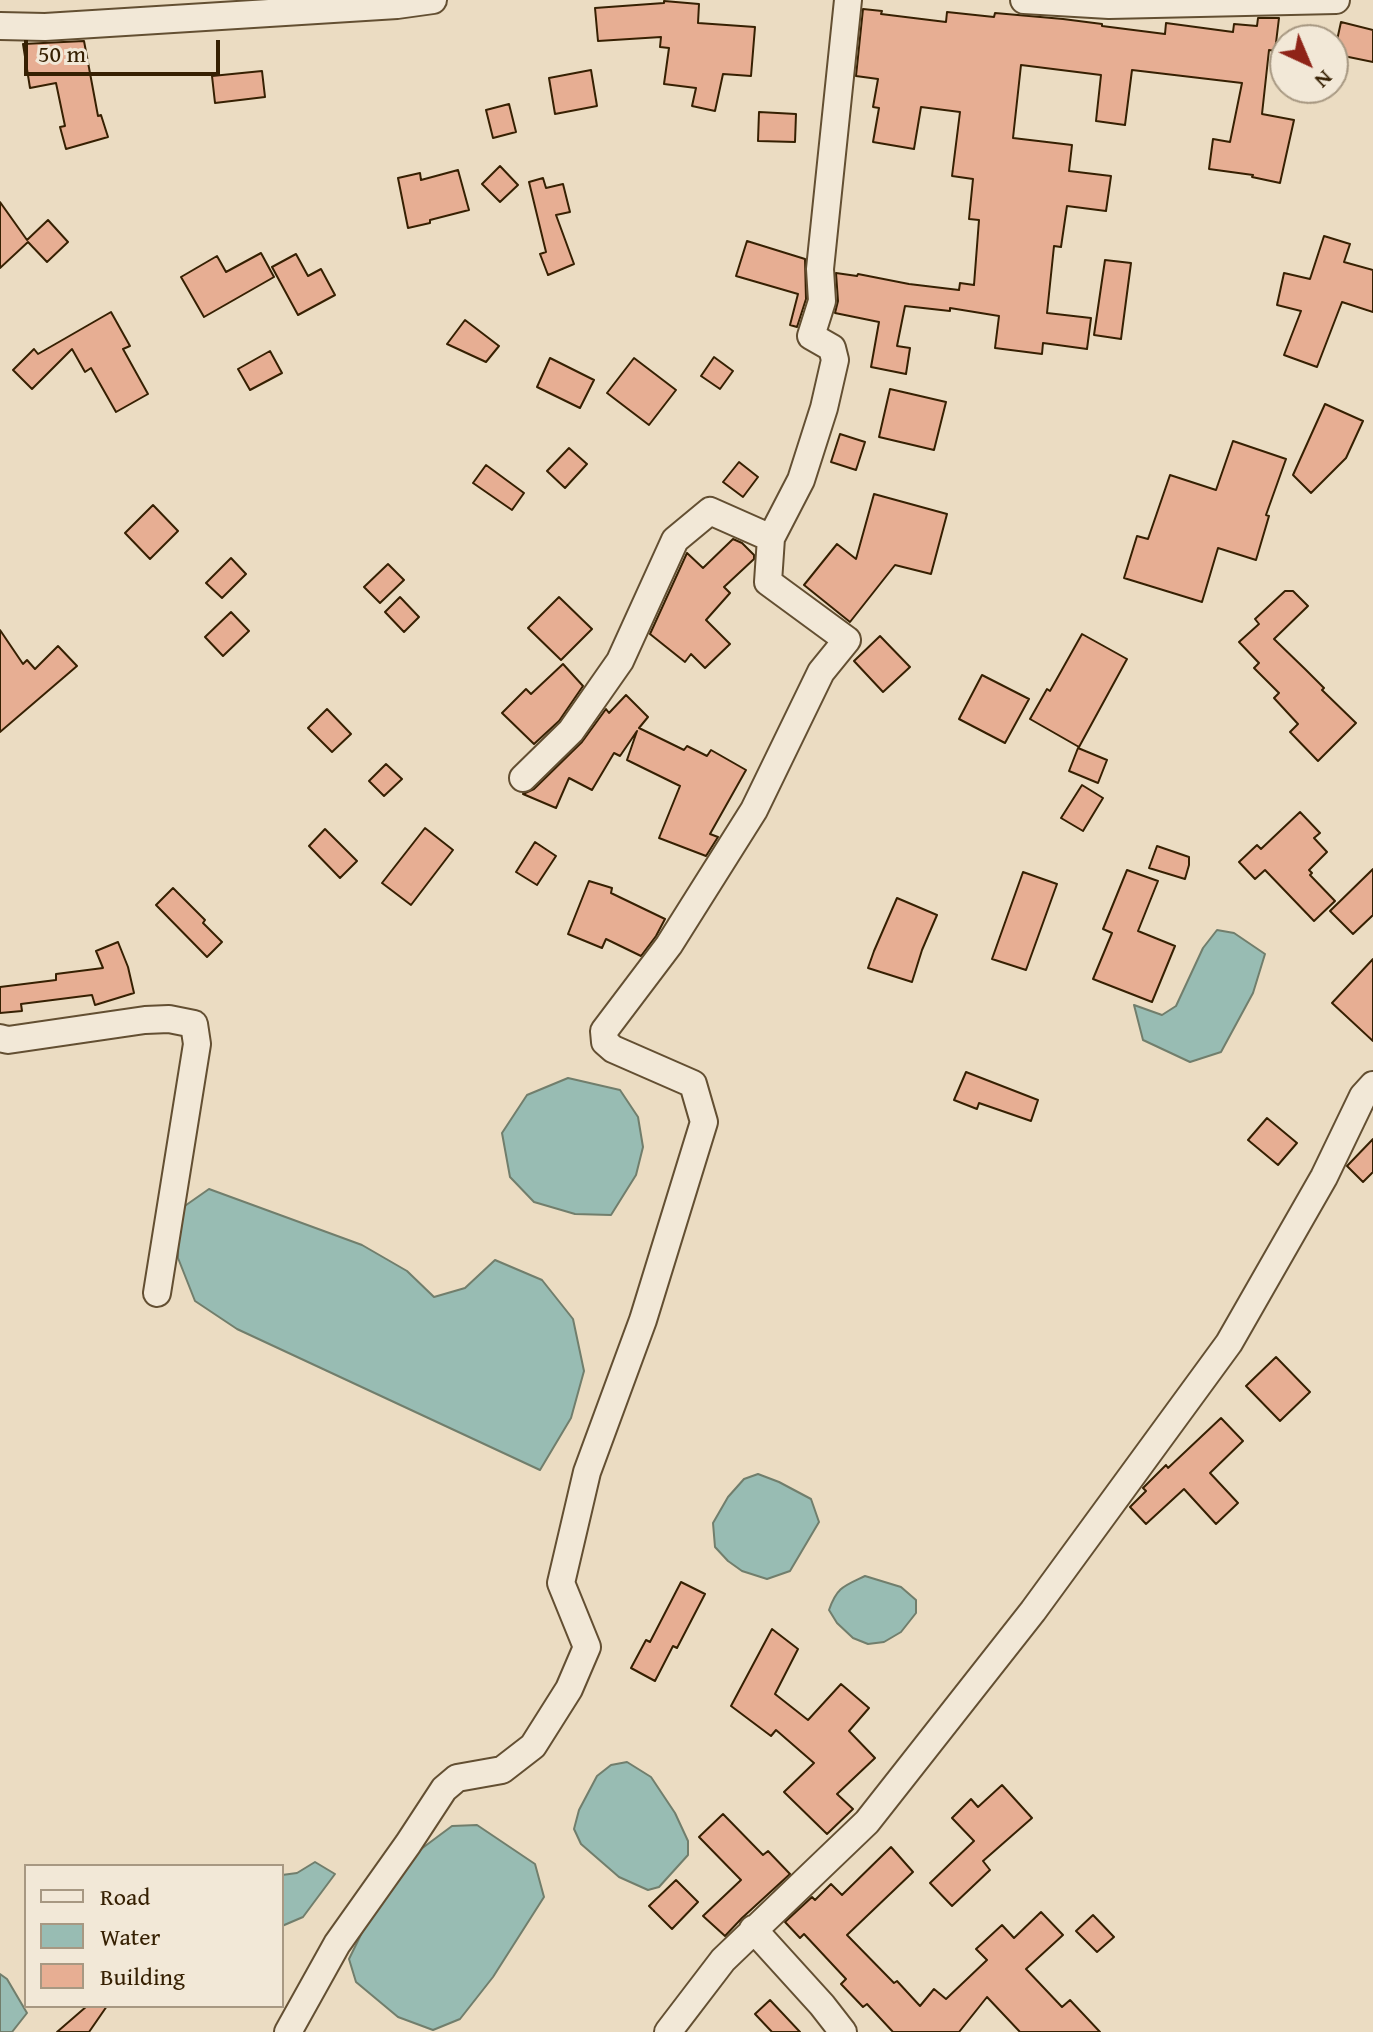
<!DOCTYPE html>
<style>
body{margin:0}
#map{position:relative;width:1373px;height:2032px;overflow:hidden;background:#ebdcc2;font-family:"Gentium Book Plus",serif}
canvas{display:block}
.legend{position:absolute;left:24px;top:1864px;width:260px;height:144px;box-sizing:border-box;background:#f2e8d7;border:2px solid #a79882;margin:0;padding:10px 14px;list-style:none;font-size:24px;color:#362002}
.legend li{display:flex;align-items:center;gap:16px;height:40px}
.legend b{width:40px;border:2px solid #a79882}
.north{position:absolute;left:1269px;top:24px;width:80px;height:80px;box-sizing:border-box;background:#f2e8d7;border:2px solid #a79882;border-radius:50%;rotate:136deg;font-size:22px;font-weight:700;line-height:32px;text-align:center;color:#362002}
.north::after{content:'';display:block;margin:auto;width:28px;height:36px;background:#8f2418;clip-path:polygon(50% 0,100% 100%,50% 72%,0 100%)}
.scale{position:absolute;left:24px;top:40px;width:196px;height:36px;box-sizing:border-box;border:4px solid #362002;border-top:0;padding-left:10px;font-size:24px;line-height:28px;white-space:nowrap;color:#362002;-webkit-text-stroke:6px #f2e8d7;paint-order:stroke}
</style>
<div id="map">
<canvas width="1373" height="2032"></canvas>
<ul class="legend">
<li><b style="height:10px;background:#f2e8d7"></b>Road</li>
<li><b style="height:22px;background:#98bcb3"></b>Water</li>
<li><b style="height:22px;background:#e7ae93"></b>Building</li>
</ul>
<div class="north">N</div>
<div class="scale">50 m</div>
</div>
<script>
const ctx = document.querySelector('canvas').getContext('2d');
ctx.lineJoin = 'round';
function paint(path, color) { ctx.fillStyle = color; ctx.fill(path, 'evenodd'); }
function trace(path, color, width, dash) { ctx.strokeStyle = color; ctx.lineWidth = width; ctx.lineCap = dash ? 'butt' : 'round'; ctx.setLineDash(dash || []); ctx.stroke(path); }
const water = new Path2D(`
 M1217,930l17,3 31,21 -12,39 -32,59 -31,10 -47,-22 -9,-35 28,10 14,-9 27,-58z
 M568,1078l52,12 18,27 5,30 -7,28 -25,40 -36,-1 -41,-12 -24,-25 -8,-44 25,-38z
 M209,1189l153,56 45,26 27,26 31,-9 30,-28 47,20 31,39 11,52 -13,47 -31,52 -303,-141 -42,-28 -17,-43 1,-48z
 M758,1474l21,8 32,17 8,23 -29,49 -23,8 -25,-8 -14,-10 -13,-14 -2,-24 15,-26 16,-18z
 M865,1576l36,11 15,13v13l-15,19 -17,10 -16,2 -15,-6 -16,-15 -8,-13c8,-23 15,-24 36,-34z
 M627,1762l24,15 24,36 13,28v14l-29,32 -11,3 -29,-13 -38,-33 -7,-15 5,-19 18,-34 14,-11z
 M477,1825l58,39 9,33 -51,80 -33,42 -27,11 -35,-13 -42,-35 -7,-23 26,-53 38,-51 39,-29z
 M315,1862l20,12 -32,43 -21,9v-51l15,-2z
 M0,1974l7,5 20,34 -15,19h-12z`);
paint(water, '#98bcb3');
trace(water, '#717e6c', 2);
const building = new Path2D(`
 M664,1l35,3 -1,19 57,4 -4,49 -28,-2 -8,37 -23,-5 4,-18 -32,-4 5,-36 -9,-1 1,-10 -63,4 -3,-33 69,-5z
 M863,9l19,2 -1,3 65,8 1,-10 47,5 1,-4 68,6 39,5v2l63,8 1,-11 67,9 1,-8 23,2 1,-8h21l-4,33 -6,-1 -7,64 32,6 -14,63 -28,-6 1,-2 -44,-6 4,-30 17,3 12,-59 -110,-13 -7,55 -29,-4 5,-46 -80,-10 -8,73 59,7 -3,26 42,5 -5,35 -39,-5 -6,41 -7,-1 -7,67 44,5 -4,31 -44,-6 -1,11 -47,-6 4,-32 -49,-8v3l-45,-5 -8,40 13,2 -4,26 -35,-7 8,-45 -44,-9 3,-12 -2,-28 21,3 1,-2 51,10 50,6 1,-7 14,2 5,-65 -10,-1 4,-40 -21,-3 8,-64 -39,-5 -7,42 -41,-7 6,-34 -6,-1 5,-28 -22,-3z
 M1341,22l32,8v32l-39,-8z
 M84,41l14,75 3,-1 7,22 -42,12 -6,-22 5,-1 -9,-43 -26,5 -7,-44z
 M591,70l6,36 -42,8 -6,-36z
 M262,71l3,26 -50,6 -3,-27z
 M509,104l7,28 -23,6 -7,-28z
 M759,112l37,2 -1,28 -37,-1z
 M500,166l18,19 -18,17 -18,-18z
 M458,170l11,40 -39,10v3l-22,5 -10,-50 22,-5 1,7z
 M543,178l3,10 17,-4 7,28 -14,3 18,49 -26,11 -8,-21 6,-2 -17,-70z
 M0,202l27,38 21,-20 20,22 -21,20 -19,-20 -28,26z
 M1324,236l26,8 -6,18 29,8v42l-31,-10 -25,65 -33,-12 17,-44 -24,-6 7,-32 26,6z
 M747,241l58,18 1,40 -9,28 -7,-2 8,-31 -62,-18z
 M261,253l13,24 -70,40 -23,-40 36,-21 9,16z
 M296,254l12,22 13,-7 14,26 -37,20 -26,-48z
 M1105,260l26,3 -10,76 -27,-4z
 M111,312l19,34 -7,3 25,45 -32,18 -25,-44 -6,4 -13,-23 -40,40 -19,-19 21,-21 4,5z
 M465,320l34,26 -13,16 -39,-18z
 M270,351l12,22 -32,17 -12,-21z
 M714,357l19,14 -13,18 -19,-13z
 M550,358l44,22 -14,28 -43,-21z
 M634,358l42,32 -27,35 -42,-32z
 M890,389l56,13 -12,48 -55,-13z
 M1325,404l38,17 -17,37 -35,35 -18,-18z
 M840,434l25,8 -9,28 -25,-8z
 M1233,441l53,18 -20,56 3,1 -13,44 -38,-12 -16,54 -78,-24 13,-42 11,3 22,-64 46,15z
 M569,448l18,16 -22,24 -18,-17z
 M739,462l19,15 -15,20 -20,-15z
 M486,465l38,28 -12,17 -39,-27z
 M874,494l73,20 -16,60 -36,-9 -45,57 -46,-37 33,-41 19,15z
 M153,505l25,26 -28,28 -25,-26z
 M733,539l9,4 12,12v4l-30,28 6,6 -24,27 24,24 -25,24 -14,-14 -6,8 -35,-28 37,-81 16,15z
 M231,558l15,16 -24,24 -16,-15z
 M388,564l16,16 -24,23 -16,-16z
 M1285,591h8l15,15 -34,33 31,30 19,19 -2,2 34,33 -38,38 -28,-29 8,-8 -24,-26 5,-5 -25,-25 5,-5 -20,-21 20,-18 -4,-5z
 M400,597l19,20 -15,15 -19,-20z
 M559,597l33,32 -31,31 -33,-32z
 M231,612l18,19 -26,25 -18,-19z
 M0,630l23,34 4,-4 8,9 23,-23 19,20 -77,66z
 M1082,634l45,25 -48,88 -49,-28 17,-30 3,2z
 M880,636l30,31 -27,25 -29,-31z
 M563,664l20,22 -24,35 -25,23 -32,-31 24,-24 5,5z
 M982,675l47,24 -24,44 -46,-24z
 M626,695l22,22 -9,11 45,22 3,-4 20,10 4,-6 35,20 -36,64 8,3 -12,19 -47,-18 21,-52 -53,-26 10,-29 -17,25 -6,-3 -22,37 -23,-12 -13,30 -33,-14 11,-5 48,-47 24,-33 3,4z
 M327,709l24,25 -19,18 -24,-24z
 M1078,748l29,12 -9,23 -29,-12z
 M386,764l16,15 -18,17 -15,-15z
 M1082,785l21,13 -20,33 -22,-13z
 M1300,812l20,21 -6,5 13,14 -18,18 3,3 -2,2 25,26 -21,20 -49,-51 -10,9 -16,-17 18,-17 4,4z
 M425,828l28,22 -42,55 -29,-22z
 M325,829l32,32 -17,17 -31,-32z
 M535,842l21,14 -19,29 -21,-13z
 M1157,846l32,11v8l-4,14 -36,-11z
 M1373,869v46l-20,19 -23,-23z
 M1127,870l31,11 -20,50 37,15 -23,56 -59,-23 19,-46 -9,-4z
 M1023,872l34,12 -31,86 -34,-11z
 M589,881l23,7 -1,5 54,26 -9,17 -15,20 -35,-17 -4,9 -34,-14z
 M173,888l32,32 -2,3 19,19 -15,15 -51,-52z
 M897,898l40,17 -15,35 -10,32 -44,-14 6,-17z
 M118,942l10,25 6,26 -39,12 -3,-10 -71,9 1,7 -22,2v-26l56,-7v-6l47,-6 -7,-17z
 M1373,959v82l-41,-38z
 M966,1072l72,28 -7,21 -52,-18 -2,6 -23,-9z
 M1267,1118l30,25 -19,22 -30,-25z
 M1373,1139v33l-10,10 -16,-16z
 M1276,1357l34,35 -30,29 -34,-35z
 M1221,1418l22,23 -33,32 28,30 -22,21 -32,-35 -38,35 -16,-17 16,-16 -3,-3 23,-23 2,3z
 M681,1582l24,12 -28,54 -4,-2 -18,35 -24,-13 15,-28 4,2z
 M772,1629l26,20 -23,45 33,26 33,-36 28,24 -20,23 26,27 -38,36 16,15 -26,25 -43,-42 30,-29 -38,-33 -5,6 -40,-30z
 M1002,1785l30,33 -49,43 7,9 -38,36 -22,-23 44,-42 -22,-23 19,-19 7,8z
 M723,1814l40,41 5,-4 22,23 -48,44 -17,18 -22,-20 38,-36 -42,-43z
 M891,1847l22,25 -66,63 47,48 3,-2 23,25 14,-17 12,10 41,-39 -11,-11 26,-24 12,13 27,-26 22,23 -37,34 36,38 8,-7 30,32h-80l-33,-35 -28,35h-66l-26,-28 -4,3 -22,-23 5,-5 -42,-45 -4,4 -15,-16 27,-25 3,3 16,-16 11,11z
 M676,1880l22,22 -26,27 -23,-23z
 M1093,1915l21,22 -17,15 -21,-21z
 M770,2000l30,32h-28l-17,-18z
 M87,2006h20l-18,26h-32z`);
paint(building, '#e7ae93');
trace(building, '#362002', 2);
const minor = new Path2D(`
 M1024,0l85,5 227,-5
 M0,26l45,1 352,-22 36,-5
 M523,778l48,-47 49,-70 55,-121 35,-29 61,27
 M0,1038l8,2 137,-20 24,-1 25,5 3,20 -40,249
 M753,1929l69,76 21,27
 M288,2032l49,-88 71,-100 36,-55 13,-11 45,-8 31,-24 36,-57 18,-42 -26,-64 26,-111 56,-152 61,-198 -11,-38 -80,-35 -8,-7 -1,-11 65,-86 85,-135 67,-138 26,-32 -79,-58 3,-44 30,-58 23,-72 11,-48 -3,-12 -21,-12 11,-35 -2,-32 28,-269
 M668,2032l55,-72 144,-138 166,-211 196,-268 95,-166 39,-81 10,-11`);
trace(minor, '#634f32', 30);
trace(minor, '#f2e8d7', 26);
</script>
